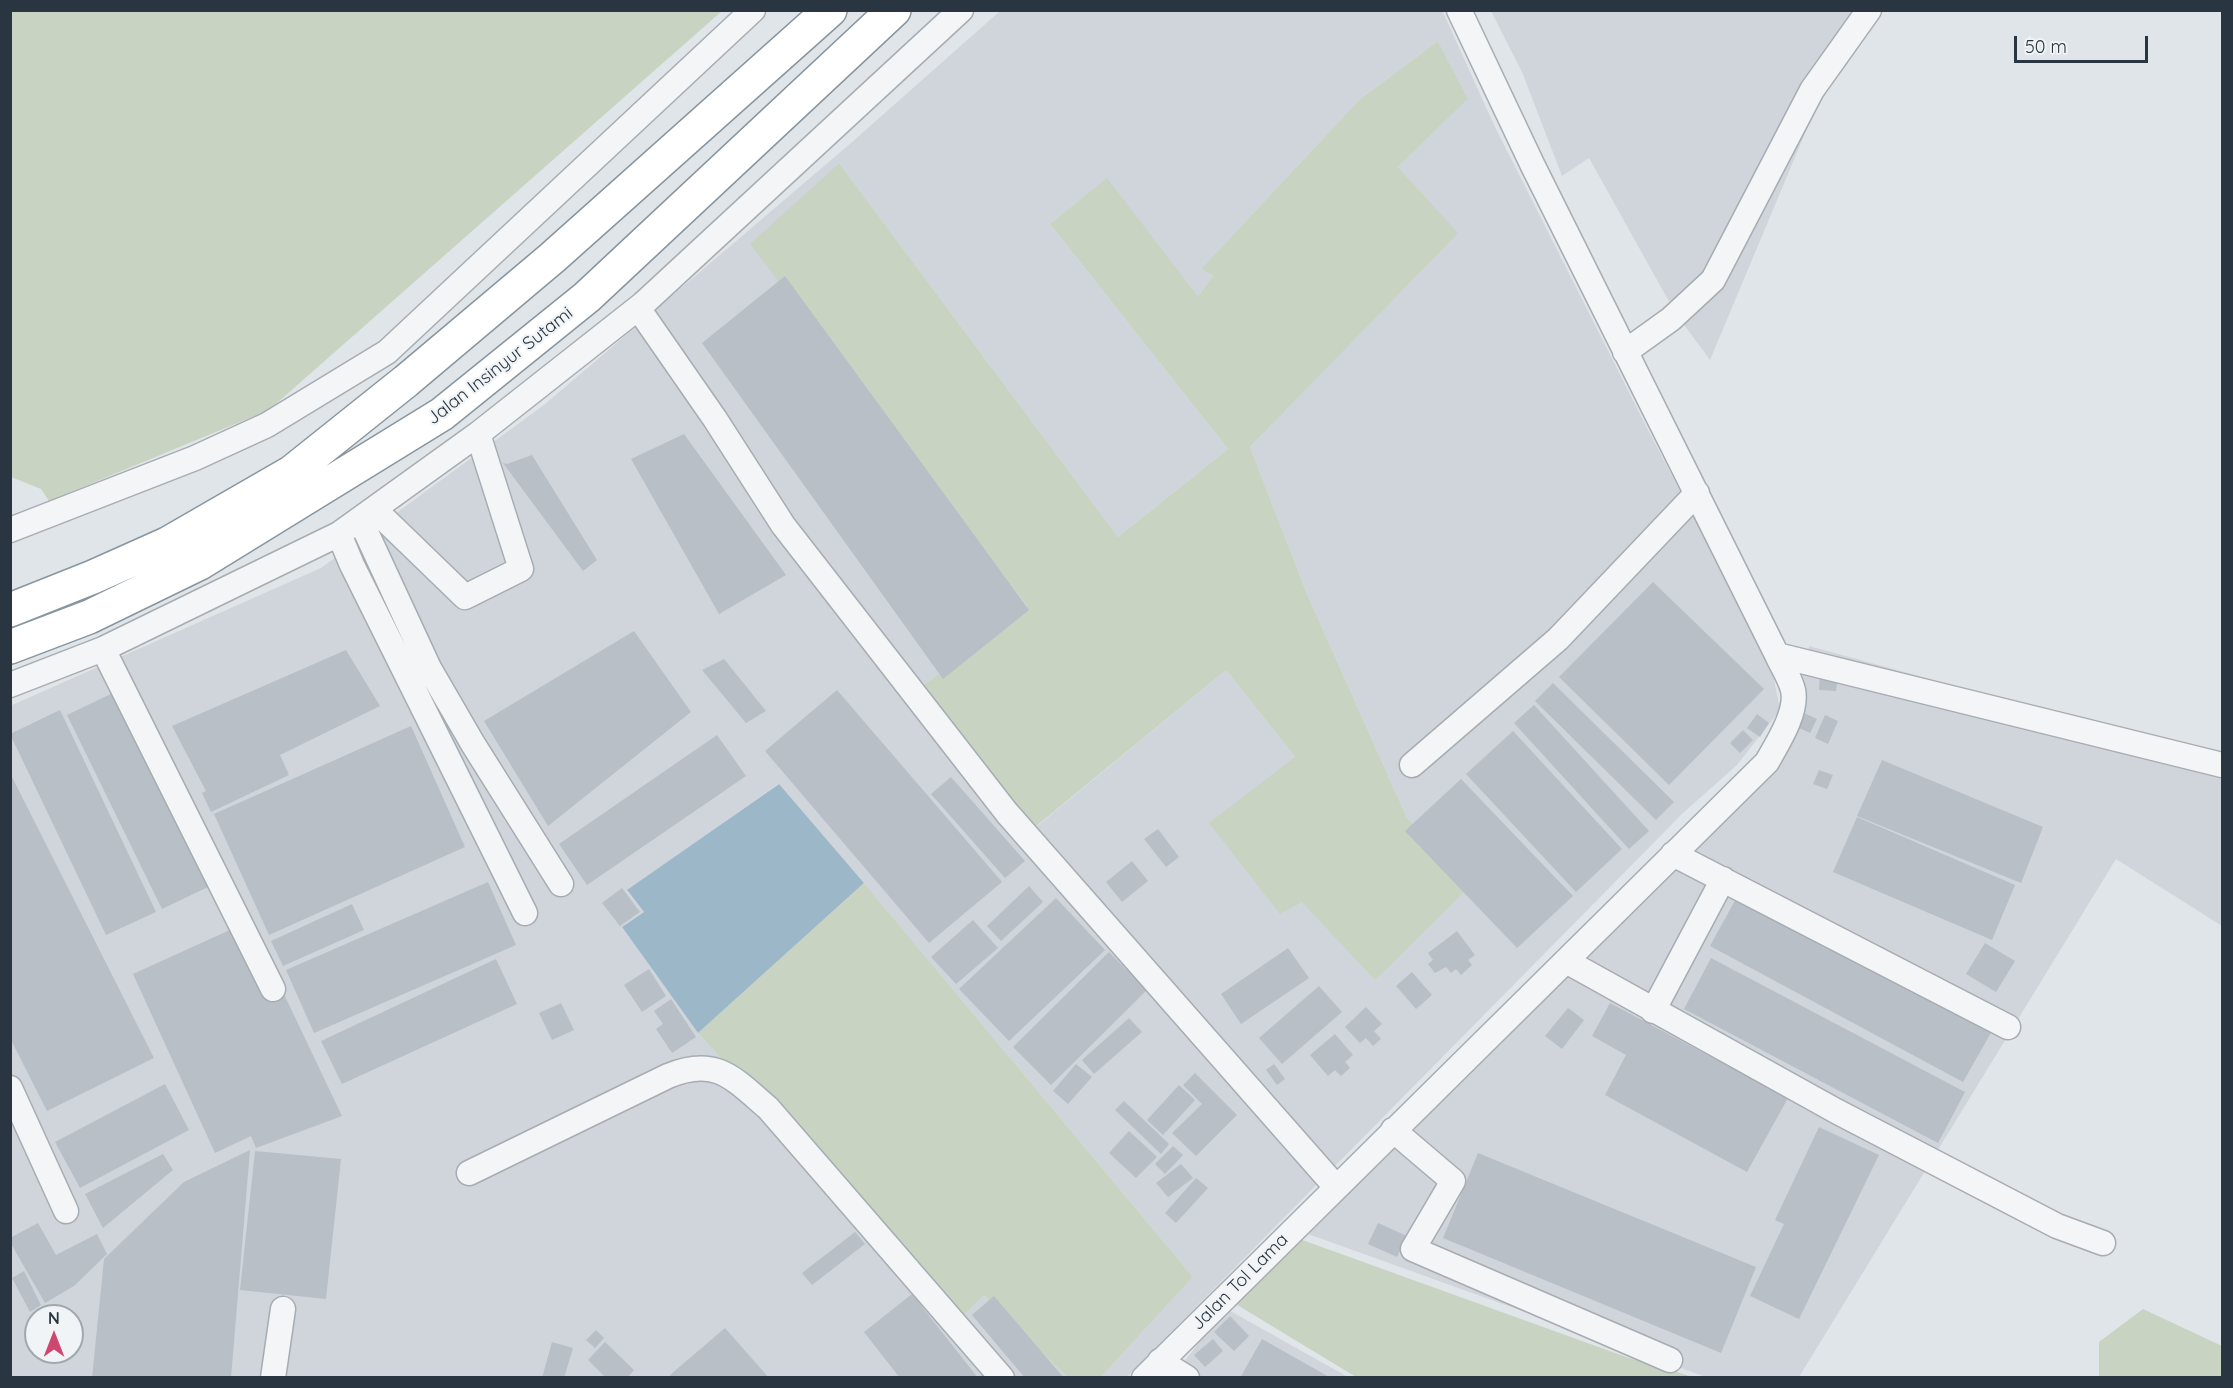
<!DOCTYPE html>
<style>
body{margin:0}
#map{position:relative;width:2233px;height:1388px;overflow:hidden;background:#e0e5e9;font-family:Quicksand,sans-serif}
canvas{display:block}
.frame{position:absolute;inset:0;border:12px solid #293540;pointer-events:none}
.north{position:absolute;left:24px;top:1304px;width:60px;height:60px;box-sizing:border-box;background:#f0f4f7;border:2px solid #a0a8ae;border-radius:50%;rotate:0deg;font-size:16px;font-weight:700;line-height:24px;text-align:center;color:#293540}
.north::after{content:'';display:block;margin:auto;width:21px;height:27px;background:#cc486e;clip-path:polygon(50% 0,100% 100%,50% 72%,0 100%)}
.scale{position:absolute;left:2014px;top:36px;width:134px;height:27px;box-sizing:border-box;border:3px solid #293540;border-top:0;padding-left:8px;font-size:18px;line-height:21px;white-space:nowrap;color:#293540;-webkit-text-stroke:4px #f0f4f7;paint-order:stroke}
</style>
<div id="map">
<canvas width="2233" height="1388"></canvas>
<div class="frame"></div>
<div class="north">N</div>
<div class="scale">50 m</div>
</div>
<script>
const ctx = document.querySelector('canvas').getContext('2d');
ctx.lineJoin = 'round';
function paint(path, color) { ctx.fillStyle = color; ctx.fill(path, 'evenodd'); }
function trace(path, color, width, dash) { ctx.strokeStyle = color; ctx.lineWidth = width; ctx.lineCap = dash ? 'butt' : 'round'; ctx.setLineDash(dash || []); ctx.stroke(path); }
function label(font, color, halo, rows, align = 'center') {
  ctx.font = font + ' Quicksand,sans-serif'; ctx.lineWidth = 4.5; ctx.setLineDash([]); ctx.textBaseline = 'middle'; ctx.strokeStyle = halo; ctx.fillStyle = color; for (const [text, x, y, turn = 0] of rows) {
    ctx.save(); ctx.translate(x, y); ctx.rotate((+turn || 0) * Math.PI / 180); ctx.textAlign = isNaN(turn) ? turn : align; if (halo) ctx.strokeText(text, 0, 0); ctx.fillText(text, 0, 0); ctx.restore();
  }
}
paint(new Path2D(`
 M1442,10l53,117 154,305 122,232 9,46 -43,55 -54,48 -556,564h-26l92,-100 -329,-394 -86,-99 -151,107 17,21 -22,15 76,106 262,286 24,-24 83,82 -1056,1 -1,-672 311,-138 223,-163 307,-262 149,-132zM1438,41l30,58 -70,68 59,66 -207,214 57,147 100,224 68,63 -173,20 -22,13 15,-157 -69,-87 -190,157 -116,-139 107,-82 -276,-362 88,-81 279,374 110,-88 -178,-225 57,-45 91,117 15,-20 -12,-7 158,-169zM36,1316h36v36h-36z
 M1491,11h384l-48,70 -117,279 -34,-46 -87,-156 -27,18 -40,-104z
 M1809,646l413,113v167l-106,-67 -317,518h-93l-409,-147 493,-495z
 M1225,1308l123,69 -176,1z`), '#cfd5db');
paint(new Path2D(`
 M10,11h712l-453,399 -220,91 -8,-12 -30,-12z
 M1438,41l30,58 -70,68 60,66 -208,214 57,147 100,224 68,63 -100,99 -73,-78 -22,12 -71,-91 86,-66 -69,-87 -191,157 -115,-139 107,-82 -277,-362 89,-81 279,374 110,-88 -178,-225 57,-46 91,118 15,-20 -12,-7 158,-169z
 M864,883l329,394 -92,100h-34l-83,-82 -24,24 -262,-286z
 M1294,1237l335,121 64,19h-337l-122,-74z
 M2143,1309l79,37v31h-123v-35z`), '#c8d3c2');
paint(new Path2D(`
 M779,784l85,99 -166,150 -76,-106 22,-15 -17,-22z`), '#9cb8c8');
paint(new Path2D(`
 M785,276l244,334 -86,69 -241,-336z
 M684,434l102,141 -67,39 -88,-155z
 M532,455l65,105 -14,11 -80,-108 4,1z
 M1653,582l111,107 -95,96 -110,-108z
 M634,631l57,81 -143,114 -64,-105z
 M346,650l34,56 -100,49 9,20 -78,37 -9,-19 4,-2 -34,-65z
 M724,659l42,52 -20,12 -44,-53z
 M1820,674l18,2 -2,15 -17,-1z
 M1553,683l121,119 -18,18 -121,-119z
 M837,690l165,192 -73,61 -164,-192z
 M115,692l95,194 -48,23 -95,-194z
 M1534,705l115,126 -20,18 -115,-126z
 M60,710l96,202 -50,23 -96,-201z
 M1804,713l13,6 -7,14 -13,-6z
 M1757,714l12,9 -9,14 -13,-9z
 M1825,715l13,6 -10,23 -13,-6z
 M411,726l54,121 -196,88 -55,-121z
 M1743,730l10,10 -13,13 -10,-10z
 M1513,731l109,118 -46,43 -110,-118z
 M717,735l29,41 -159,109 -28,-41z
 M1882,760l161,67 -22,56 -164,-67z
 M1819,770l14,5 -6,14 -14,-5z
 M10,773l144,285 -107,53 -37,-73z
 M951,777l74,84 -20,17 -74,-84z
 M1461,779l112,117 -56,52 -112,-117z
 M1857,817l158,68 -23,55 -159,-68z
 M1158,829l21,28 -13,10 -22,-28z
 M1132,861l16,20 -26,21 -16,-20z
 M488,882l28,63 -202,88 -28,-63z
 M1029,886l14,16 -42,39 -14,-15z
 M622,888l18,24 -20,14 -18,-23z
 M1738,895l254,136 -29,51 -253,-136z
 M1056,898l49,52 -96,91 -50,-52z
 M352,904l12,26 -81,36 -12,-25z
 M973,920l25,28 -42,36 -25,-27z
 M232,929l31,67 18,-8 61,128 -86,32 -5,-12 -36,17 -82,-179z
 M1457,931l18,24 -7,5 4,5 -11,10 -5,-6 -5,4 -5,-6 -11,6 -7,-9 5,-4 -5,-7z
 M1985,943l30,18 -19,31 -30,-18z
 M1288,948l21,30 -68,46 -20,-30z
 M1109,952l38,38 -96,95 -38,-38z
 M1711,958l254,134 -27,51 -254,-134z
 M496,959l21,45 -175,80 -21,-43z
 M649,969l17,27 -24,16 -18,-27z
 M1412,972l20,23 -16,14 -20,-23z
 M1319,986l23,26 -60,52 -23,-26z
 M671,999l25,38 -24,16 -16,-24 7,-5 -9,-13z
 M561,1003l13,27 -22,10 -13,-27z
 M1610,1003l178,95 -41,74 -142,-77 21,-40 -34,-19z
 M1366,1007l16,17 -8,7 7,8 -8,7 -7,-8 -6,5 -15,-16z
 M1568,1008l16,12 -22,29 -17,-13z
 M1129,1018l13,14 -48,42 -12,-14z
 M1335,1034l18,21 -8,7 5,6 -9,8 -6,-6 -7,6 -18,-21z
 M1076,1064l16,13 -24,27 -15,-13z
 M1274,1064l11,15 -8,6 -11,-15z
 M1195,1073l42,42 -41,41 -24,-23 30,-29 -19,-19z
 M165,1084l24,46 -109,58 -25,-46z
 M1179,1085l16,15 -32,35 -16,-15z
 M1124,1101l45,43 -8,10 -46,-44z
 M1819,1127l60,28 -80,164 -49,-23 34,-72 -9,-4z
 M1129,1131l28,26 -21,21 -27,-25z
 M1173,1146l10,9 -18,19 -10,-10z
 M250,1150l-19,228h-139l12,-119 80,-77z
 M255,1151l86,8 -15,140 -86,-9z
 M1478,1153l278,114 -35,86 -278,-115z
 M163,1154l10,16 -70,58 -18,-34z
 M1181,1164l12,14 -25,19 -12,-14z
 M1196,1178l12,10 -32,35 -11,-10z
 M38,1223l18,32 41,-21 10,20 -33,32 -29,17 -35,-61v-4z
 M1378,1223l29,13 -10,21 -29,-13z
 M855,1232l10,12 -53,41 -10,-12z
 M24,1271l17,34 -11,7 -18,-34z
 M912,1294l66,84h-78l-36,-46z
 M994,1296l70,82h-39l-53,-63z
 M1230,1316l19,20 -15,15 -20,-19z
 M725,1328l44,50h-97l-2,-3z
 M596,1330l8,8 -9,10 -9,-8z
 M1213,1339l10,12 -18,16 -11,-12z
 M1262,1339l69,39h-91z
 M552,1342l21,6 -9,30h-22z
 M605,1342l29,28 -7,8h-21l-18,-18z`), '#b8bfc6');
const minor = new Path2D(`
 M638,308l77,111 68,106 224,288 329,374
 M1625,352l46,-33 42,-39 99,-190 57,-80
 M374,509l91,88 56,-28 -43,-135
 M360,519l69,149 44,76 88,140
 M10,530l185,-72 72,-33 120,-73 366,-342
 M339,534l13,31 173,348
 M103,649l170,340
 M1777,655l445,110
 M10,685l93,-36 236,-115 139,-100 165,-130 318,-294
 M1412,765l146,-126 139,-146
 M1673,854l335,173
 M1566,961l270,150 221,115 46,17
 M1653,1011l70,-132
 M10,1088l56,123
 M1393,1130l60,51 -40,68 257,111
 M469,1173l199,-97c48,-20 65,2 100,32l234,270
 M1160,1361l27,17
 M273,1378l10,-69
 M1144,1378l623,-616c10,-18 31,-50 26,-72 -3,-12 -11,-24 -16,-35l-244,-489 -74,-156`);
const highway = new Path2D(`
 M10,610l83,-33 74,-33 125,-72 114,-91 146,-123 278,-248
 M10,647l79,-30 111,-54 242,-149 145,-117 307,-287`);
trace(minor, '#a5adb3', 27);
trace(highway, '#88959f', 36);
trace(minor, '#f3f5f7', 24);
trace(highway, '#fff', 33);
label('18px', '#293540', '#f0f4f7', [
 ["Jalan Insinyur Sutami",500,366,-38],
 ["Jalan Tol Lama",1240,1282,-45]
]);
</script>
